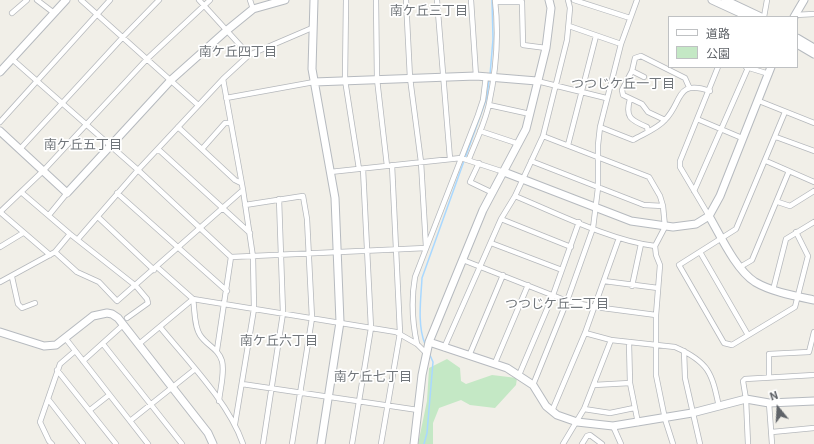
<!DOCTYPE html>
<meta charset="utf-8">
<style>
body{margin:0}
#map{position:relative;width:814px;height:444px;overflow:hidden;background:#f1efe8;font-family:Roboto,"Noto Sans JP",sans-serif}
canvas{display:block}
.legend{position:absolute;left:668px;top:16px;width:130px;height:52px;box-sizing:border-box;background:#fff;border:1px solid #bfc1c3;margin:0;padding:5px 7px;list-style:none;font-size:12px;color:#5f6368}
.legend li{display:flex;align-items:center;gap:8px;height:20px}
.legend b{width:20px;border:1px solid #bfc1c3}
.north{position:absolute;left:758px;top:388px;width:40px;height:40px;-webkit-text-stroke:3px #fff;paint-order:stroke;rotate:342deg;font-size:11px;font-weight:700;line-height:16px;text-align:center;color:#5f6368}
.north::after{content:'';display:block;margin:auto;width:14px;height:18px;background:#5f6368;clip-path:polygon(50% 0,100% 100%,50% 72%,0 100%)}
</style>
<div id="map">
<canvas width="814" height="444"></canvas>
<ul class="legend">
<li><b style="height:5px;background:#fff"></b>道路</li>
<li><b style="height:11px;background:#c4e8c5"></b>公園</li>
</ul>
<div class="north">N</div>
</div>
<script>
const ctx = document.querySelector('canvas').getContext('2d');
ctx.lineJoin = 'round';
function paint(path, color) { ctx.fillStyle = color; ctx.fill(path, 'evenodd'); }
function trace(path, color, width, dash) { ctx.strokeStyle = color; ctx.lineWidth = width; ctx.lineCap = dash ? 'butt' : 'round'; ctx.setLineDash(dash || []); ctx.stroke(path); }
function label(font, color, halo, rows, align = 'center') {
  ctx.font = font + ' Roboto,"Noto Sans JP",sans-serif'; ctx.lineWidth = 3.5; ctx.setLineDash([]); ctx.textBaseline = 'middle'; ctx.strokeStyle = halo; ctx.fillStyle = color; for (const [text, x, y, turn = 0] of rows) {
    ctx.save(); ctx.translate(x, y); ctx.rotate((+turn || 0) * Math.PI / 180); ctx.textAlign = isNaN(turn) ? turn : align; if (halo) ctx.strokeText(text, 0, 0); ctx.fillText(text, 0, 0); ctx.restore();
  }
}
paint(new Path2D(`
 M447,359l13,9 1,13 5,3 26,-9 25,3 -1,7 -21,23 -25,-3 -9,-5 -22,8 -6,15v21h-15l9,-43 2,-33z`), '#c4e8c5');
trace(new Path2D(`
 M490,75l3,-36 -1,-39
 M425,344c-8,-19 -4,-46 -3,-66l65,-181 2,-17
 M424,444l3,-11 6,-71 -4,-9`), '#a9d8ff', 1.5);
const street = new Path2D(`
 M37,0l17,13
 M81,0l117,105
 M199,0l50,55
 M250,0l3,9
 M346,0l-1,80 14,89
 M376,0l1,79 10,87
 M406,0l4,78 11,84 5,85
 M437,0l13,159
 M471,0l5,76
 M574,0l56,18
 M495,2h27l1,43 23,3
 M12,13l15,-13
 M795,15l19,-1
 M764,17l3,-17
 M569,26l52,18
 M12,59l126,111 93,87 195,-9
 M746,67l23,7
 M632,71l12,6
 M537,81l69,17
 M226,98l88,-16
 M630,99c-5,18 0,21 17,28l1,5
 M759,101l55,22
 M489,105l41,9
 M785,112l-49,117 -57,36 45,78 8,2 63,-38 13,-51 -12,-24
 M697,119l45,19
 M665,120l-17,-8 -6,-8 -19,-9 -1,-5 10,-19 3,-13 6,-2 44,22 4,9
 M0,122l110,-122
 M178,127l57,53 6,3
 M600,127l33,13c10,-6 24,-11 32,-20 18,-18 10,-41 45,-29
 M480,131l39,13
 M543,136l106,41 11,19 3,10 2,21 -10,19 1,9 4,10 -4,50v60l9,44 8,25
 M776,137l38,14
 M568,145l28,-109
 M20,149l103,-112 36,-37
 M158,149l92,84
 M202,149l23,-26h5
 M469,159c7,-18 16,-36 20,-55 7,-33 10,-70 6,-104
 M531,161l113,44 19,1
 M766,161l48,21
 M479,163l-9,19 23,11
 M330,172l131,-14 43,14
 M694,191l54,-123
 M21,192l49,42 66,52 11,13 1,4 -21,15
 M117,193l110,98
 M515,196c41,17 97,45 140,50
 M778,202l12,4 24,-15
 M245,205l58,-9 4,23 5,99 -20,126
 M0,212l44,-42 103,-111 63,-59
 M0,212l50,43
 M49,215l18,-22
 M709,216l-29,-49v-6l38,-94
 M98,217l56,53
 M501,219l70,28
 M78,239l60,-69 85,-91 26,-24 63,-27
 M491,243l71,27
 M0,247l23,-14
 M55,252l15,-18
 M700,252l48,83
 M463,260l104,41 28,6 61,8
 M157,267l36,32 203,33 21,12 9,9
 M740,267l12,-7 37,-89
 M12,277l6,27 4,4 13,-5
 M604,281l54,7
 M0,282l55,-30 22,20 22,10 18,19 126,-111 -20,-111
 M632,286l9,-42
 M773,290l13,-51 28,-17
 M193,299c2,12 1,27 7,36 7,11 18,13 22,26 3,12 -2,28 -3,40
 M160,327c28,34 69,76 83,117
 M585,333l26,7 64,7c34,15 37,26 44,60
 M66,339l82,105
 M629,343l1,40 8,40
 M103,344l79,100
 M139,344l54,-45
 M417,344c-5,-23 -6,-44 -2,-67l63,-162 5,-15 3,-24
 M444,348l57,-129 14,-23 28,-60 24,-96 3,-32 -2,-8
 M217,350l14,-93
 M684,351l1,27 15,66
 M469,356l34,-81
 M83,361l40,-36
 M495,363l33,-78
 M57,370l59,74
 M519,375l34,-80 26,-73
 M769,378v-24l40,-2 5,-20
 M242,384l176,26
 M533,385l34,-84 26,-73 5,-40v-43l2,-18 21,-83 16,-44
 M594,385l36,-2
 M48,399l35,45
 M769,403l3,41
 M584,409l26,4 24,-5
 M90,410l19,-15
 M552,411l33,-78 34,-95
 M130,421l64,-51
 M235,424l19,-115 -1,-52 -10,-67
 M613,426l8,18
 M772,432l42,-4
 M52,444l-3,-3 -9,-19 20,-58 15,-13
 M263,444l20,-131 -4,-114
 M352,444l19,-116 -8,-159
 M381,444l19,-111 -8,-168
 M563,444l21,-35 27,-69
 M582,444l5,-8 3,-1 12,9
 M748,444l-2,-45 -3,-18 2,-2 69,-4`);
const secondary = new Path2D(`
 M314,0l-2,69 23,129 5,124 -19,122
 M712,0l37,17
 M725,0l36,17
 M794,17l10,-17
 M797,38l17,10
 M797,44l17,10
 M0,72l66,-72
 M314,82l162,-6 61,5
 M0,131l67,62 104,-113 55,-49 27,-22 32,-9
 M504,172l127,49 42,6 23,-3 13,-8 11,-20 51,-129
 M709,216c11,19 27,54 46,66 17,10 40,14 59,18
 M0,332l44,14 12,-1 37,-29 14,-3 5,1 6,4 90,115 5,11
 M429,342l78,26 26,17 13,21 11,9 20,7 36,4 79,-13 54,-14 23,4 45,-2
 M414,444l8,-69 7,-33 54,-132 43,-81 20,-81 5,-40 -2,-8`);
trace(street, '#b5b8bc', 6);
trace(secondary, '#b6babf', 9);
trace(street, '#fff', 4.5);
trace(secondary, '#fff', 7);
label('13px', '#70757a', '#fff', [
 ["南ケ丘三丁目",429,12],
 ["南ケ丘四丁目",238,53],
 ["つつじケ丘一丁目",623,85],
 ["南ケ丘五丁目",83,146],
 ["つつじケ丘二丁目",557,305],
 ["南ケ丘六丁目",279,342],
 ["南ケ丘七丁目",373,378]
]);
</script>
